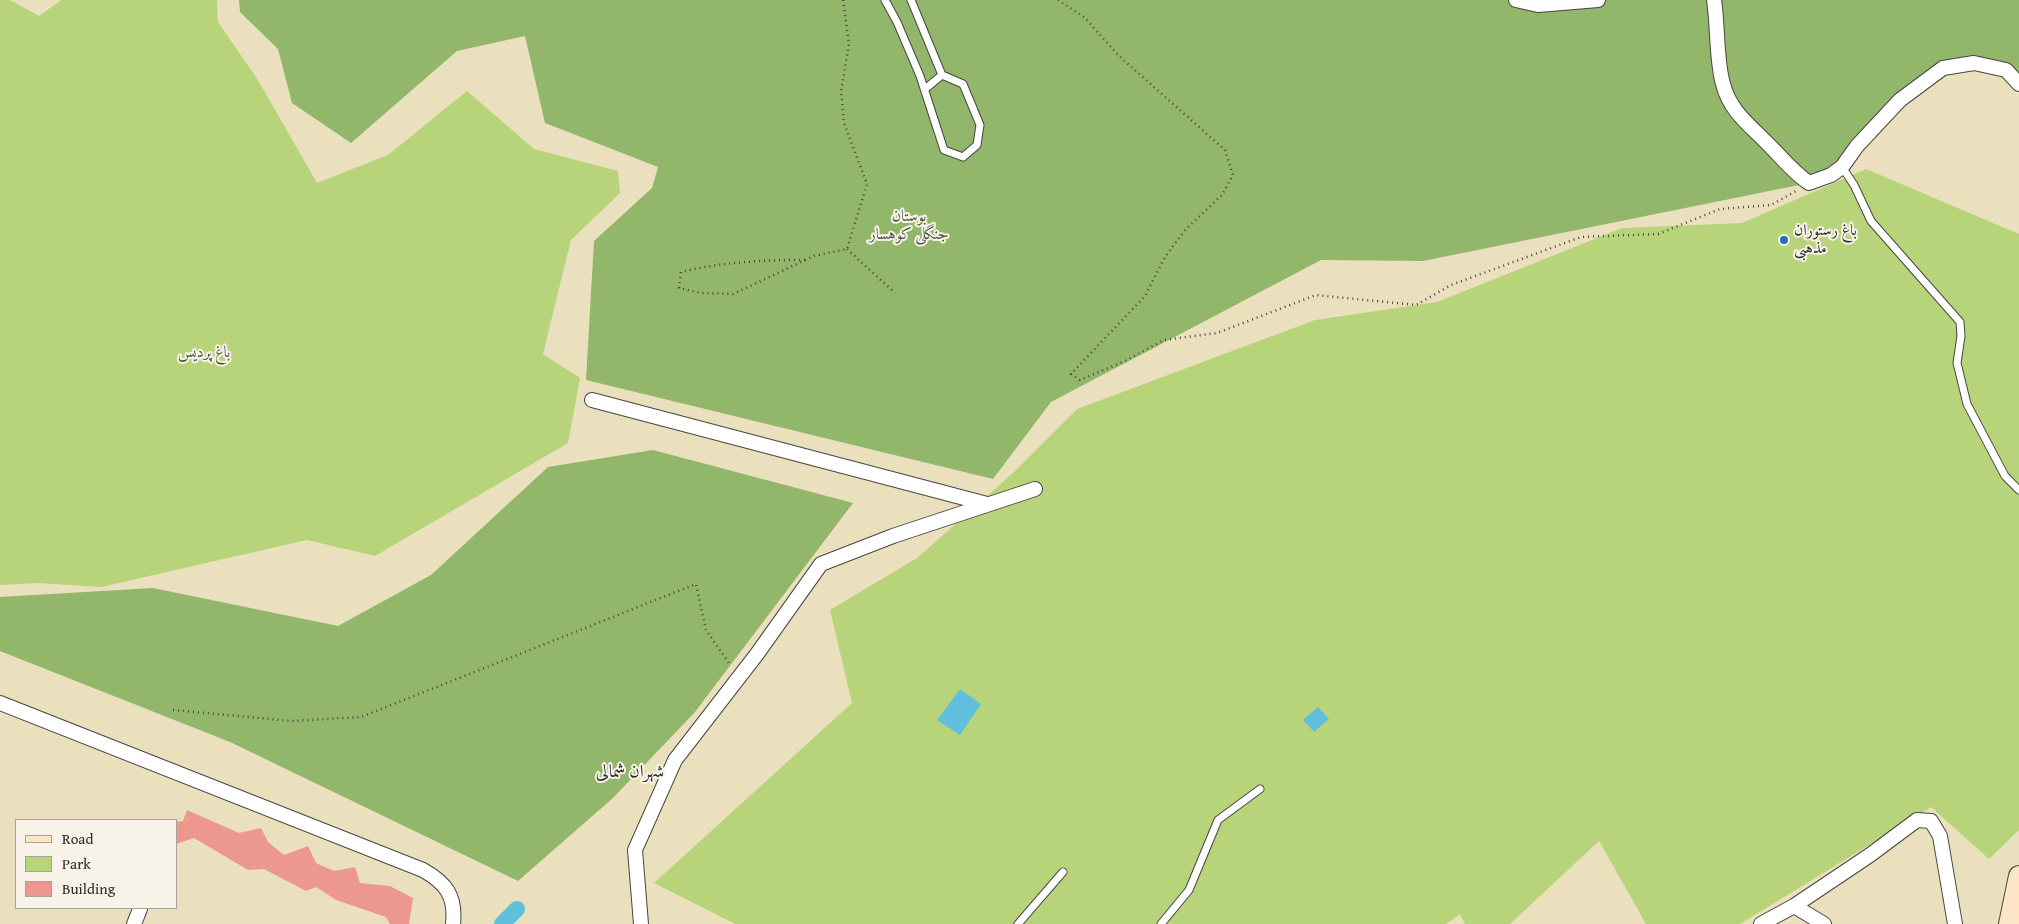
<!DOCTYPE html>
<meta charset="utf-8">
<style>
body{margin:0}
#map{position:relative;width:2019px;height:924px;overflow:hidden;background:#eae0bd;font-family:"Gentium Book Plus",serif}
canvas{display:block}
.legend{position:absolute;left:15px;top:819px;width:162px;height:90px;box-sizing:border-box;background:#f7f3e8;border:1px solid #a5a39c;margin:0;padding:6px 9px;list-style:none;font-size:15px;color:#2b2b2b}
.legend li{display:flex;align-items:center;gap:10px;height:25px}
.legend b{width:25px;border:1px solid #a5a39c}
</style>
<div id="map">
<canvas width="2019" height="924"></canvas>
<ul class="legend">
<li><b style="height:6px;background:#fee5c5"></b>Road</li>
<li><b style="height:14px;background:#b8d47a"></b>Park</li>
<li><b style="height:14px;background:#ed988f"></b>Building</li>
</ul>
</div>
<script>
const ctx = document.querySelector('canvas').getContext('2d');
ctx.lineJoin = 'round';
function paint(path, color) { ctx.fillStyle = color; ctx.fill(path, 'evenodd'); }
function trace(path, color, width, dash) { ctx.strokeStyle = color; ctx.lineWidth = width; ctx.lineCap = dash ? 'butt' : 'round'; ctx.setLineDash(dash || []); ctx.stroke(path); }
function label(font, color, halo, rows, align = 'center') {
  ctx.font = font + ' "Gentium Book Plus",Amiri,serif'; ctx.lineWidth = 4; ctx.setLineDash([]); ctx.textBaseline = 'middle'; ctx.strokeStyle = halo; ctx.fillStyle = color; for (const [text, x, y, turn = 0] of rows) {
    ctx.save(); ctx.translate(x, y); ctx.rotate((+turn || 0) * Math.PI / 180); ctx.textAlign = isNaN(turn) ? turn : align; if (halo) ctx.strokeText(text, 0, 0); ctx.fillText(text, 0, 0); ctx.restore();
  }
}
paint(new Path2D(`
 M0,0h10l29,16 22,-16h156l1,22 40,58 59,103 71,-28 79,-64 67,58 84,22 2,22 -49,47 -28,114 37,24 -12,65 -193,113 -68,-16 -206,47 -63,-4 -38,2z
 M1866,169l153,65v596l-30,29 -58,-52 -191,117h-94l-47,-83 -89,83h-45l-5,-10 -14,10h-711l-81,-41 198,-180 -22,-93 87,-52 96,-85 64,-64 238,-89 122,-18 185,-74 120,-5z`), '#b8d47a');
paint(new Path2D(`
 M239,0h1780v84l-13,-14 -63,-1 -43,31 -58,67 -33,16 -386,78 -102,-1 -270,142 -58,77 -407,-99 8,-139 58,-53 6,-21 -113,-44 -20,-87 -68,15 -106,92 -59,-40 -14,-54 -38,-37z
 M653,450l200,53 -158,209 -82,86 -95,83 -288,-139 -230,-91v-54l153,-9 185,38 93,-51 117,-108z`), '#92b66a');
paint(new Path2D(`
 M960,689l21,15 -21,31 -23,-15z
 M1318,707l11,12 -15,13 -11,-12z`), '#5fbfdd');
trace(new Path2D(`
 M502,924l15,-15`), '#5fbfdd', 16);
paint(new Path2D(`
 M187,810l52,23 22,-5 7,14 16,13 24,-9 8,17 18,8 21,-4 5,16 30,3 23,12 -4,26h-19l-4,-7 -50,-17 -20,-13 -10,4 -42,-22 -16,1 -54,-32 -18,6v-22l7,-1z`), '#ed988f');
const lane = new Path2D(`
 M885,0l12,22 23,54 24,74 19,7 14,-12 3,-20 -17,-41 -21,-9 -31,-75
 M925,89l17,-14
 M1842,167l12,18 17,36 89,101 1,14 -4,27 10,41 38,72 14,14
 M1018,924l45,-52
 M1161,924l28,-34 29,-70 42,-31`);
const street = new Path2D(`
 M1516,0l22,5 60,-5
 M1714,0c4,25 2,60 9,84 7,28 28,42 47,62 13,13 24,27 39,37l22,-8 11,-8 15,-21 43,-46 43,-32 31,-5 32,7 13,14
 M592,400l395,104
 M0,703l423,167c23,13 33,26 30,54
 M1794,906l76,-51 47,-35 14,1 9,15 15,88
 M134,924l6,-15
 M641,924l-6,-74 40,-90 82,-106 64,-90 72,-28 142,-47
 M1761,924l33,-18 30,18`);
const secondary = new Path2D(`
 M2009,924l10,-48`);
trace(lane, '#484641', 9);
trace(street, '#484641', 16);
trace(secondary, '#484641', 22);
trace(new Path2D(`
 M1058,0l26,17 35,39 106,94 8,25 -11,20 -37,35 -20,27 -20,39 -74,78 9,6 45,-19 39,-21 53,-7 99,-38 100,10 35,-20 130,-48 77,-3 62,-25 51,-4 25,-14
 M847,249l48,44
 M805,260c-43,0 -83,2 -124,12l-2,16 22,5 32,1 81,-38 33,-7 20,-65 -23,-61 -3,-32 8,-47 -6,-44
 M173,710l119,11 69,-4 335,-133 10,46 25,36`), '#484641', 2.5, [1, 4]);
trace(lane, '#fff', 7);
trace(street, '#fff', 14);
trace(secondary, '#fee5c5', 20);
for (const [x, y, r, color] of [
 [1784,240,5,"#1f6fb2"]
]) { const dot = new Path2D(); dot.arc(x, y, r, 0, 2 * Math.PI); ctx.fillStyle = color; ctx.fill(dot); trace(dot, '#f7f3e8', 2); }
label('16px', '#4e553f', '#f7f3e8', [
 ["بوستان",909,217],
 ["جنگلی کوهسار",909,235],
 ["باغ پردیس",204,353]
]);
label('16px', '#2b2b2b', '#f7f3e8', [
 ["باغ رستوران",1794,231],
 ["مذهبی",1794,249]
], 'left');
label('18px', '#2b2b2b', '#f7f3e8', [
 ["شهران شمالی",630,772]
]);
</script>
